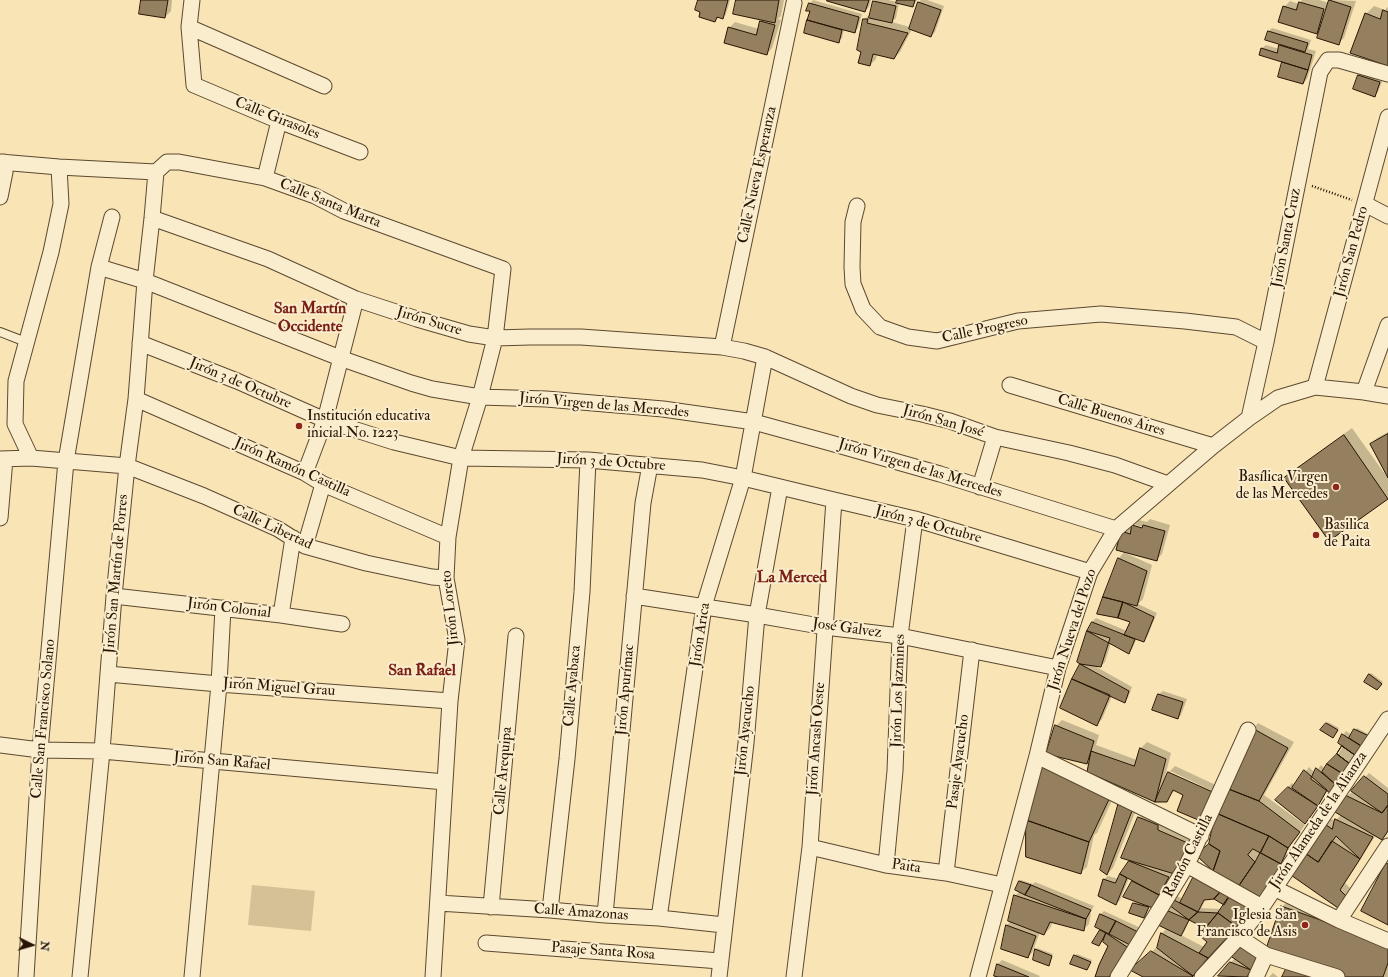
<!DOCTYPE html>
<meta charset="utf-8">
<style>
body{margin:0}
#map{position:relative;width:1388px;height:977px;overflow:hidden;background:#f8e4b4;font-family:"IM FELL Double Pica",serif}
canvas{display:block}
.north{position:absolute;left:12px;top:925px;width:40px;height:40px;-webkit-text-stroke:3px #faedce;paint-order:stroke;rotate:95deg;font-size:11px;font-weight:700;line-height:16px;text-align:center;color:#281403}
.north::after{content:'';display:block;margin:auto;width:14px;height:18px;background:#281403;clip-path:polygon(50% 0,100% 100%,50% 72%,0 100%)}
</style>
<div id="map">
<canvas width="1388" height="977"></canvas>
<div class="north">N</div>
</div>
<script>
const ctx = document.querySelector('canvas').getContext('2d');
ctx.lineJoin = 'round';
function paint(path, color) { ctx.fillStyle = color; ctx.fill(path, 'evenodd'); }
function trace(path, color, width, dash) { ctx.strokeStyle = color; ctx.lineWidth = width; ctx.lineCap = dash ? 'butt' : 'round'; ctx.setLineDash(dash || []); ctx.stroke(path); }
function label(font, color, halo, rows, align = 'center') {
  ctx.font = font + ' "IM FELL Double Pica",serif'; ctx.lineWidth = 4; ctx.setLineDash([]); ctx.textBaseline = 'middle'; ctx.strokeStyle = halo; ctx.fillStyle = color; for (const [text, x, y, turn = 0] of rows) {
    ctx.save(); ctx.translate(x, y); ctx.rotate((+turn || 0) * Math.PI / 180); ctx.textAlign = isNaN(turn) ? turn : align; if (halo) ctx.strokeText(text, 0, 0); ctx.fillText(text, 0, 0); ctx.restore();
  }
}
paint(new Path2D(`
 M252,885l63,6 -4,40 -63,-6z`), '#d5c196');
paint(new Path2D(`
 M142,0h30l-1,11 -6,6z
 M699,0h31l-4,14 -3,4 -4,-1 -4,4 -14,-10z
 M737,0h47l-3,16 -3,3 3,1 -9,28 -5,6 -38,-26 6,-6 24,7 2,-8 2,-2z
 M813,0l49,14 -4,14 -4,4 -10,-3 -2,9 -4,4 -33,-10 6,-22 -1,-6z
 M828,0h43l-2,7 -4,4z
 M875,0h13l9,2 1,-2h19l-4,6 -14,-3 -3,15 -4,4 18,5 9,-25 2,-2h6l17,6 -9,26 -4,4 -19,-7 -12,23 -6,6 -17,-4 -1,5 -6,6 -8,-14 2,-31 7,-7z
 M1302,0h17l10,3 1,-3 26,1 -12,37 -6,5 -17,-14 -4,4 -33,-26 6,-6 9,3z
 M1374,6l11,4 3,-3v58l-22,-51z
 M1272,28l39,12 -3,9 8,2 -9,28 -4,4 -20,-21 -21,-14 4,-3 13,4 1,-5 -11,-13z
 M1362,71l21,8 -5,13 -4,3 -20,-7 5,-13z
 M1352,428l35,49 1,-1v22l-58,42 -44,-62 8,-8z
 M1388,432v44l-17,-32 6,-6z
 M1150,519l20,6 -8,29 -6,6 -30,-8 -1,1 27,12 -9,34 -5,5 19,9 -10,24 -3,3 -7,-2 -5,11 -3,3 -18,-9 -6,19 -4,4 -8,-1 39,22 -4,11 -4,4 -12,-6 -10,23 -6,6 -23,-46 9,-15 10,-42 4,-4 31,13 5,-9 -14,-5 1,-59 6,-7 -3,-19 6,-6 5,1 6,-7 8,2zM1135,525l12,3v2l-12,-3z
 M1371,673l12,9 -6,7 -12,-7z
 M1163,691l24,8 -6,16 -3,3 -19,-24z
 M1062,720l37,15 -3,10 41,15 4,-12 6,-6 24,11 -7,28h1l4,-9 6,-6 45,21 -3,6 -47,-22v3l14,21 -9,-5 -9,11h-11l-36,-16 -22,48 -3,2 -7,32 -6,5 7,-99 2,-15 -4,5 -30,-37z
 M1328,722l11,6 -6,9 -12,-7z
 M1258,723l36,19 -30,53 41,30 -13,18 -26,52 -56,-52 43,-114z
 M1357,728l13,7 -36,53 -6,2 -23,33 -28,-24 15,-16 3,3 14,-19 6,6 6,-8 4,4 13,-14 5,-9v-11l3,-4 6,4z
 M1369,773l19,15v44l-6,7 -6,-4 -31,48 7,7 -8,11 -55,-28 39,-56 7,4 6,-6 -4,-11 16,-13z
 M1121,799l19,1 -27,68 -6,6z
 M1145,812l50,26 -22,35 -17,30 -6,3 -5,9 -11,-12 3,-2 -13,-4 10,-17 -5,-2 -9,22 -4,4 -12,-25 4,-3 11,3 11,-19 9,-42z
 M1196,874l57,26 -12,22 -28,30 -20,25h-47l-14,-7 26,-24 4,-13 5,-5v-18l5,-4 -2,-1 7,-9 6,3zM1214,898l11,7 -4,4 -20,-1 5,-9zM1190,919l17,9 1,14 -4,5 -23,-12 3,-3z
 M1021,880l12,4 2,-2 59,24 -4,7h1l-2,11 -6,6 -30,-8 -3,6 -6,6 -4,-2 -8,21 -4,3 -21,-31 4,-4 4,-25 5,-5 -1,-10z
 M1290,899l98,34v44h-105l7,-13 -8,-57z
 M1104,911l39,18 -35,48h-12l13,-31 -5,-5 3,-8h-1l-5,10h-7l7,-14 -1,-14z
 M1037,948l16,6 -4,11 -13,-15z
 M1077,954l15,6 -5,9 -12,-13z
 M1235,958l19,7 -6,12 -29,-1z
 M1002,960l38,16 -1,1h-45l4,-13z
 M1273,973l5,4h-9z`), '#0003');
const building = new Path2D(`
 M141,0h27l-3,18 -26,-4z
 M698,0h30l-5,19 -6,-2 -2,5 -16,-5 1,-5 -5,-2z
 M736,0h43l-4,23 -42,-9z
 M827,0h42l-4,12 -38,-11z
 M897,0h18l-2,7 -17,-4z
 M1329,0l22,7 -12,38 -22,-7z
 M873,1l23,5 -4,17 -23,-5z
 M918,2l23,8 -10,27 -22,-8z
 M1299,2l25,7 -7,25 -39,-12 5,-16 13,4z
 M809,3l50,14 -4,16 -48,-13 3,-9h-4z
 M1383,10l5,2v54l-38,-13 15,-40 15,6z
 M863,19h5l-1,4 41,10 -14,26 -21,-5 -3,12 -12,-3 3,-11 -4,-2z
 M807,20l35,10 -3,13 -35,-10z
 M760,21l15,4 -8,30 -43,-12 4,-16 28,8z
 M1268,31l40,12 -3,9 -40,-12z
 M1279,45l33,10 -4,15 -49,-15 2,-7 16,5z
 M1282,62l26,8 -5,14 -25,-7z
 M1358,75l22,7 -5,15 -22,-8z
 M1388,434v44l-18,-34z
 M1344,435l44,64 -59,42 -45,-63z
 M1132,525l10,3 1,-3 22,6 -8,30 -41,-11 5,-19 9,3z
 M1118,558l29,13 -10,35 -34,-9z
 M1103,597l20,5 -5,16 -21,-4z
 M1123,602l31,15 -10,25 -20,-7 6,-13 -12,-4z
 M1092,622l43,17 -6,15 -42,-23z
 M1087,631l23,7 -9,29 -21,-3 -3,-2z
 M1080,664l49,27 -4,12 -53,-24z
 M1369,674l13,10 -5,6 -13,-8z
 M1072,679l38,16 -13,31 -37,-18z
 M1158,694l25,8 -5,17 -26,-9z
 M1326,723l12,7 -5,8 -13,-8z
 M1055,725l39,16 -7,23 -41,-10z
 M1252,728l36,20 -29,53 -33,-13z
 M1354,729l15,7 -6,11 -14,-9z
 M1342,734l19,12 -5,10 -18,-13z
 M1342,746l13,9 -5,9 -13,-10z
 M1342,746l14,10 -6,8 -13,-10z
 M1140,748l26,11 -11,43 -68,-30 4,-21 43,15z
 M1337,754l13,10 -7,10 -16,-10z
 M1039,764l72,31 -22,47 -63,-22z
 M1327,764l16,10 -8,10 -13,-12z
 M1316,768l19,16 -5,9 -19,-14z
 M1304,770l23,20 -9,16 -26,-18z
 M1168,772l47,21 -12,29 -26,-11 6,-16 -10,-5 -6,12h-12z
 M1364,776l24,18v11l-6,8 -31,-22z
 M1288,787l30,19 -13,18 -30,-24z
 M1226,788l33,13 41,31 -12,16 -19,-12 -53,-23z
 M1347,796l35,17 6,-8v26l-6,9 -52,-31z
 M1120,798l14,8 -27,69 -7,-5z
 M1216,813l53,23 -14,26 -17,25 -25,-16 7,-20 -11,-7z
 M1138,817l20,8v5l32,14 -12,31 -57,-17z
 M1335,819l38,18 -13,22 -24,-23 -18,26 -16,-11 20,-29 10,7z
 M1026,820l63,22 -8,32 -55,-17z
 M1269,836l19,12 -7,16 -20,-11z
 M1332,841l28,18 -20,31 7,7 -9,11 -50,-35 14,-22 16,11z
 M1209,844l11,7 -7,20 -17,-16z
 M1253,849l28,15 -20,38 -23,-15 17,-25 -7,-7z
 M1129,861l40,16 -10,18 -39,-21z
 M1386,863l2,1v61l-27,-14z
 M1120,874l7,4 -11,27 -18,-9 5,-17 12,4z
 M1195,874l29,14 -10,11 -10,1 -6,12 -18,-9z
 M1019,881l12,4 -6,10 -10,-5z
 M1132,881l27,14 -6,13 -30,-11z
 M1031,885l60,25 -5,9 -61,-24z
 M1224,888l6,7 -6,10 -10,-6z
 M1014,895l72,24 -2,12 -34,-9 -6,13 -36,-14z
 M1230,895l20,9 -13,23 -19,-14z
 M1172,899l26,13 -9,8 -20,-15z
 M1133,903l16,4 -5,11 -15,-5z
 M1281,906l107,38v19l-5,14h-42l-75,-27z
 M1166,910l23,10 -8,16 -23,-11z
 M1198,912l20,1 -13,15 -16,-8z
 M1218,913l19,14 -29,31 -9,-5 8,-11 -7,-6z
 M1100,914l16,7 -7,13 -14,-7z
 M1116,921l24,12 -8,13 -23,-12z
 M1006,925l30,11 -8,22 -27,-9z
 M1100,930l6,3 -7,13 -7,-3z
 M1106,933l24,16 -21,28h-14l4,-12 9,-19 -5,-4z
 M1161,933l47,25 -15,18 -36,-28z
 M1236,943l23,16 -8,11 -25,-17z
 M1035,949l17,7 -3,10 -16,-6z
 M1151,951l42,25 -1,1h-49l-13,-7z
 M1074,955l17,7 -4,8 -17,-6z
 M1230,962l21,8 -4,7 -29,-1z
 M1289,963l26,14h-33z
 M997,964l32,13h-31l-4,-1z`);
paint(building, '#94805f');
trace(building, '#281403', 1);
const lane = new Path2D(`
 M0,332l26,10`);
const street = new Path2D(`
 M192,0l-3,27 5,58 85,36 81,31
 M189,27l135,59
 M0,162l59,5 97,5
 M156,172l11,-10h12l86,16 50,18 29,15 159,58 -8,69 -15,59 -19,61 -13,79 -2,41 11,62 -7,61 -17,276
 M265,178l14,-57
 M0,197l5,-25 -1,-10
 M1365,204l23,12
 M857,206l-4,16 -1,45 1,17 10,25 17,18 28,10 29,4 81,-20 83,-7 84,7 51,6 30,15
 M152,218l116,41 88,40 61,20 52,15 26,4 35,-1h51l141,10 22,4 21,6 86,39 26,9 45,9 28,7 45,16 74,16 46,12 53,19
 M99,267l46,14 195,77 71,25 21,6 48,8 66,2 117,10 91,13 73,20 113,32 176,55
 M140,343l97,38 88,39 69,22 67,16 127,2 114,10 41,8 91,22 81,19 175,53
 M722,347l72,-344
 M1010,385l203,61
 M1315,387l73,-270
 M1364,392l24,-67
 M136,399l169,74 18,11 125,53
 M1249,418l17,-76 54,-270 8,-12h11l49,14
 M31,458l-16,-34 1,-43 35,-129 10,-48 -2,-37
 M0,459l31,-1 96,8 77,30 74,33 27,17 61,17 66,14 14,1
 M305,473l20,-53 31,-121
 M980,487l15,-50
 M0,518l5,-59
 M305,546l18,-62
 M114,596l167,19 61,9
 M634,596l123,19 68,12 75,9 158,32
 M281,615l12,-77
 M108,674l111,10 231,17
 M0,745l40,5 62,1 343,31
 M1037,756l164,80
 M810,847l76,18 60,8 56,12
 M886,865l9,-94 5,-135 15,-117
 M1187,865l75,42
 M946,873l26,-223
 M1274,888l65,32 49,21
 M438,903l112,7 55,5 54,3 65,7
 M491,907l25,-271
 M550,910l17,-151 15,-167 6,-132
 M605,915l38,-412 7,-38
 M659,918l45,-312 39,-128 22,-121
 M1339,920l49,-74
 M1239,937l27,18 71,22
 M486,943l234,18
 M26,977l14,-227 26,-289 33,-194 13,-50
 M80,977l22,-226 12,-155 13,-130 9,-67 9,-118 7,-63 4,-46
 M192,977l27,-293 4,-76
 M719,977l27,-234 11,-128 23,-128
 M794,977l16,-130 24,-347
 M978,977l59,-221 21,-88 32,-96 26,-43 97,-83 36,-28 29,-20 37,-11 49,5 24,4
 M1118,977l69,-112 61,-135
 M1202,977l37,-40 23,-30 126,-188
 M1256,977l10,-22`);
trace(lane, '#5c482f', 10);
trace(street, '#5c482f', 17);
trace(new Path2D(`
 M1312,186l40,14`), '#281403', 2.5, [1, 2]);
trace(lane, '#faedce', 8);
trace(street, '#faedce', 15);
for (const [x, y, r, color] of [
 [299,426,4,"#8f2418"],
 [1336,487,4,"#8f2418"],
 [1316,535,4,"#8f2418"],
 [1305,925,4,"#8f2418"]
]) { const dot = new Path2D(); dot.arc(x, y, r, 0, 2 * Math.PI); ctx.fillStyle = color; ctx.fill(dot); trace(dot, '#faedce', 1.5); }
label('15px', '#281403', '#faedce', [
 ["Calle Girasoles",277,119,22],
 ["Calle Nueva Esperanza",758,175,-78],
 ["Calle Santa Marta",330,204,22],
 ["Jirón Santa Cruz",1287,238,-79],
 ["Jirón San Pedro",1352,252,-75],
 ["Jirón Sucre",429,322,17],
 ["Calle Progreso",985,330,-12],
 ["Jirón 3 de Octubre",240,384,23],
 ["Jirón Virgen de las Mercedes",604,406,5],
 ["Calle Buenos Aires",1111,416,17],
 ["Jirón San José",943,422,16],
 ["Jirón 3 de Octubre",611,463,4],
 ["Jirón Ramón Castilla",292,468,24],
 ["Jirón Virgen de las Mercedes",920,469,17],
 ["Jirón 3 de Octubre",928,525,15],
 ["Calle Libertad",272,528,25],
 ["Jirón San Martín de Porres",117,574,-85],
 ["Jirón Loreto",451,608,-96],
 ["Jirón Colonial",229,609,7],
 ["José Galvez",847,629,8],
 ["Jirón Nueva del Pozo",1073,630,-72],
 ["Jirón Arica",701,635,-81],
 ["Calle Ayabaca",573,686,-85],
 ["Jirón Miguel Grau",279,688,4],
 ["Jirón Apurímac",626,690,-85],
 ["Jirón Los Jazmines",899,691,-88],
 ["Calle San Francisco Solano",44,719,-85],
 ["Jirón Ayacucho",746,731,-84],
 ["Jirón Ancash Oeste",817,739,-86],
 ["Jirón San Rafael",222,762,5],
 ["Pasaje Ayacucho",959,762,-83],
 ["Calle Arequipa",504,771,-85],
 ["Jirón Alameda de la Alianza",1319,821,-56],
 ["Ramón Castilla",1189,856,-63],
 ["Paita",906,867,8],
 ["Calle Amazonas",581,913,4],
 ["Pasaje Santa Rosa",603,952,4]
]);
label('15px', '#281403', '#faedce', [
 ["Institución educativa",307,417],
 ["inicial No. 1223",307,434],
 ["Basílica Virgen",1328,478,"right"],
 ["de las Mercedes",1328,495,"right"],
 ["Basilica",1324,526],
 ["de Paita",1324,543],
 ["Iglesia San",1297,916,"right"],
 ["Francisco de Asis",1297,933,"right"]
], 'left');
label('bold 16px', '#7a1f14', '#faedce', [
 ["San Martín",310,310],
 ["Occidente",310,328],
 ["La Merced",792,579],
 ["San Rafael",422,672]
]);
</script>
